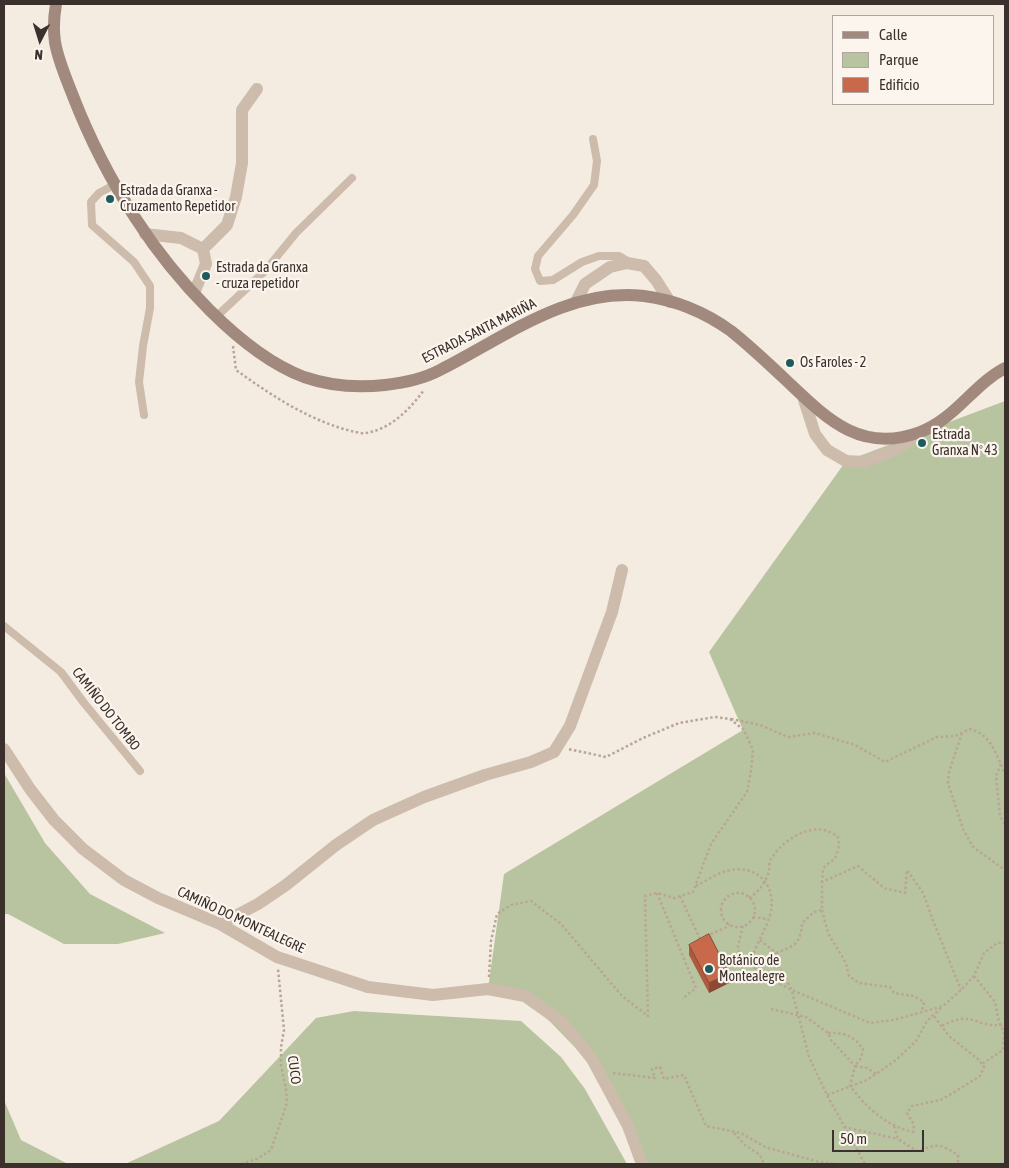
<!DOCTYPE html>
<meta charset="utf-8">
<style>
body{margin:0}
#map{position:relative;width:1009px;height:1168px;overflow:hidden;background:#f4ebe1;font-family:"Asap Condensed",sans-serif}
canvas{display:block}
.frame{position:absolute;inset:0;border:5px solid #3b302b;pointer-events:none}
.legend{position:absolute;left:832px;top:15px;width:162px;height:90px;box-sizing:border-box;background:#fbf5ee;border:1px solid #aea6a0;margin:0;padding:6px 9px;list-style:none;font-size:15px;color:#3b302b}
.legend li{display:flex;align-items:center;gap:10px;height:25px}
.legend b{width:25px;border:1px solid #aea6a0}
.north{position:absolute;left:15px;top:15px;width:50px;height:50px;-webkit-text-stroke:4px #fbf5ee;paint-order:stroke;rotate:185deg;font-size:14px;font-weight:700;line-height:20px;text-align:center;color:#3b302b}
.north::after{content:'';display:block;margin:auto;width:18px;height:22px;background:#3b302b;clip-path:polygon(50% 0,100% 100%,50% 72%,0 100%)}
.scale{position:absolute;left:832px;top:1130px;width:92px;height:22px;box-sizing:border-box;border:2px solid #3b302b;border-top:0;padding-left:6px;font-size:15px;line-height:18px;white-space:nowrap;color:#3b302b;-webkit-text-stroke:4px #fbf5ee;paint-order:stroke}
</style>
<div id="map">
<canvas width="1009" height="1168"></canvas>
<div class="frame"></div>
<ul class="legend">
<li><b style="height:6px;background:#a18a7d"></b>Calle</li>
<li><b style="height:14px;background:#b8c4a0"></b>Parque</li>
<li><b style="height:14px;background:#c8694b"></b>Edificio</li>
</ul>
<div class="north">N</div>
<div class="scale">50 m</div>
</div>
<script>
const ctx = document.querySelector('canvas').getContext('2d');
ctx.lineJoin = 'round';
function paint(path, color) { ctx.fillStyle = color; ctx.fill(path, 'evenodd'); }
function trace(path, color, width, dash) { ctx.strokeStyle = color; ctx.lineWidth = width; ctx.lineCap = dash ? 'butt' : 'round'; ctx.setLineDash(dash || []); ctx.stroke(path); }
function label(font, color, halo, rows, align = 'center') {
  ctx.font = font + ' "Asap Condensed",sans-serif'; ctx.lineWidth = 4.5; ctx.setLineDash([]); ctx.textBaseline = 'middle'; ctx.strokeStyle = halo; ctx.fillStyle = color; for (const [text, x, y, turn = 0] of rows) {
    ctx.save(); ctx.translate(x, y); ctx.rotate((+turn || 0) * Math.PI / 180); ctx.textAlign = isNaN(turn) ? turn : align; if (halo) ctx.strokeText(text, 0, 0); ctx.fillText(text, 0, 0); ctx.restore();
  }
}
paint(new Path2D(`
 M1005,401v763h-364l-42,-92 -74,-76 -37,-7 16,-115 239,-144 -34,-78 137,-191z
 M4,773l41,70 45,51 75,39 -47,11h-54l-56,-30h-4z
 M354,1011l167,10 40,36 24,32 42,75h-502l94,-43 97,-103z
 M4,1100l17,40 47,24h7h-71z`), '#b8c4a0');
trace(new Path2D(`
 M233,346l3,24c35,25 72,50 115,61 5,1 11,3 15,2 25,-4 44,-24 58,-43
 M731,719l29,6 28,12 27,-4 40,12 30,17 52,-25 18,-1 15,-7c21,5 27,27 35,45
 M962,733l-13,39 -1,11 15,46 10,18 32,23
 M1001,764l-5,12 4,40 5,9
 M696,886c10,-5 21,-13 31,-15 29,-8 51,14 43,44 -5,17 -16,32 -20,50l17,12 25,13 78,33 24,-3 49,-14 18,-16 13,-14 10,-23 13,-10 8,-1
 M657,893l39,95 -14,11
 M721 910a17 17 0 1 1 34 0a17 17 0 1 1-34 0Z
 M680,896l20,43h2
 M749,898c10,-7 15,-13 19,-24 2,-6 0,-12 5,-18 10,-15 35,-32 54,-25 2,1 8,3 10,5 4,5 1,18 -3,23 -3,3 -8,5 -11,10l-1,13
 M822,910l6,23 18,30 3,13 10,7 31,4 4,6 19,3 11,6 -2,9
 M753,917l15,2
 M743,926l-5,20 4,21 8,-2
 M706,936l21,-9 2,-3
 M760,940l16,13 -2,9 7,8 11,21 17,66 18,38 38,69
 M776,953c18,-7 25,-9 26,-30l12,-11 8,-2v-28l36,-16 26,22 21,5 2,-23 16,23 11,30 27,67
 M974,976l21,26 4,20 5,10 -1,18 -21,14
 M489,977l2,-36 6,-27 14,-9 20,-4 30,23 61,72 26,20 -3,-120 12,-3 17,5 19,-6 18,-48 36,-52 4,-21 2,-21 -9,-20 -14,-11 -15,-2 -36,6 -36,15 -37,19 -38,-8
 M771,1009l35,8 22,16 3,7 24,26 -5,20c16,21 36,40 63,46l1,-7 -7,-12 5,-7 28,-6 13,-7 27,-17 4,-9 -5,-7 -30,-24 -16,-21
 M942,1026c30,-17 34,2 60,-1
 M828,1033c16,-1 26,3 35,16l-2,9 -6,8 12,2 9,6
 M613,1073l42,5 -3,-9 8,-2 4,12 20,-4 22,51 35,7 24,14 54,15 17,2
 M827,1095l40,-15 29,-20 20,-19 11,-20 15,-14
 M894,1126l4,13 19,12c21,-7 22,-8 41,4v7l-3,2
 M844,1127l54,12
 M734,1133l11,12 15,10 4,9
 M241,1164l16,-5 14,-9 16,-47 -1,-14 -5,-24v-18l3,-17 -6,-61
 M1004,1164l1,-2`), '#b9a596', 2.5, [2.5, 2.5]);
trace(new Path2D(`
 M593,139l4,22 -3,24 -21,30 -35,41 -3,13 5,12 13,-1 29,-18 17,-6h20l10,6
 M114,185l-15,8 -8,9 1,23 42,37 16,24v22l-7,38 -4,36 5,33
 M217,316l48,-45 31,-38 56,-55
 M4,626l57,46 23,31 56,68`), '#cdbbac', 8);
trace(new Path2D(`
 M145,234l36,4 22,11 3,15 -12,29
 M203,249l24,-24 9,-28 6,-34v-53l15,-21
 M576,302l9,-18 25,-17 17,-4 17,3 12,14 14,22
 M804,400l11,34 12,16 19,11 18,1 33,-13 22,-16
 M4,749l26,40 24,31 29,29 41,31 34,18 62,26 57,33 91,30 65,8 55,-6 37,7 38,27 29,36 36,67 14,38
 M220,924l38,-20 28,-19 50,-40 37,-25 51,-23 61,-22 46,-13 23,-10 16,-26 42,-114 10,-42`), '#cdbbac', 12);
trace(new Path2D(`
 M56,4c-2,12 -3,25 -1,38 3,18 11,36 18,54 17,44 37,83 63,123 36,56 104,134 168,158 26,9 54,11 81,8 18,-2 38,-6 55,-15 64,-32 128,-83 204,-74 31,4 62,17 87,35 20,16 38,33 57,51 39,37 73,72 132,50 35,-13 53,-47 85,-64`), '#a18a7d', 12);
paint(new Path2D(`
 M689,945l40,38 -20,10 -20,-38z`), '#ac5a40');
paint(new Path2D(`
 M729,973v10l-20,10v-10z`), '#8c4a34');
const building = new Path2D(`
 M709,934l20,39 -20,10 -20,-38z`);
paint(building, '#c8694b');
trace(building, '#8c4a34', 1);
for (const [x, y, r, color] of [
 [110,199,5,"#1f5a5e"],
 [206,276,5,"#1f5a5e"],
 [790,363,5,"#1f5a5e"],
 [922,443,5,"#1f5a5e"],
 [709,969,5,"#1f5a5e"]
]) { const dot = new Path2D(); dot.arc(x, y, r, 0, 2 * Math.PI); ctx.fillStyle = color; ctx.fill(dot); trace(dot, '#fbf5ee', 2); }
label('14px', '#3b302b', '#fbf5ee', [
 ["Estrada da Granxa -",120,191],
 ["Cruzamento Repetidor",120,207],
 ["Estrada da Granxa",216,268],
 ["- cruza repetidor",216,284],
 ["Os Faroles - 2",800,363],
 ["Estrada",932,435],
 ["Granxa Nº 43",932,451],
 ["Botánico de",719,961],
 ["Montealegre",719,977]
], 'left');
label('14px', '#3b302b', '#fbf5ee', [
 ["ESTRADA SANTA MARIÑA",479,331,-27],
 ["CAMIÑO DO TOMBO",106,709,52],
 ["CAMIÑO DO MONTEALEGRE",241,920,25],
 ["CUCO",294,1070,83]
]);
</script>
